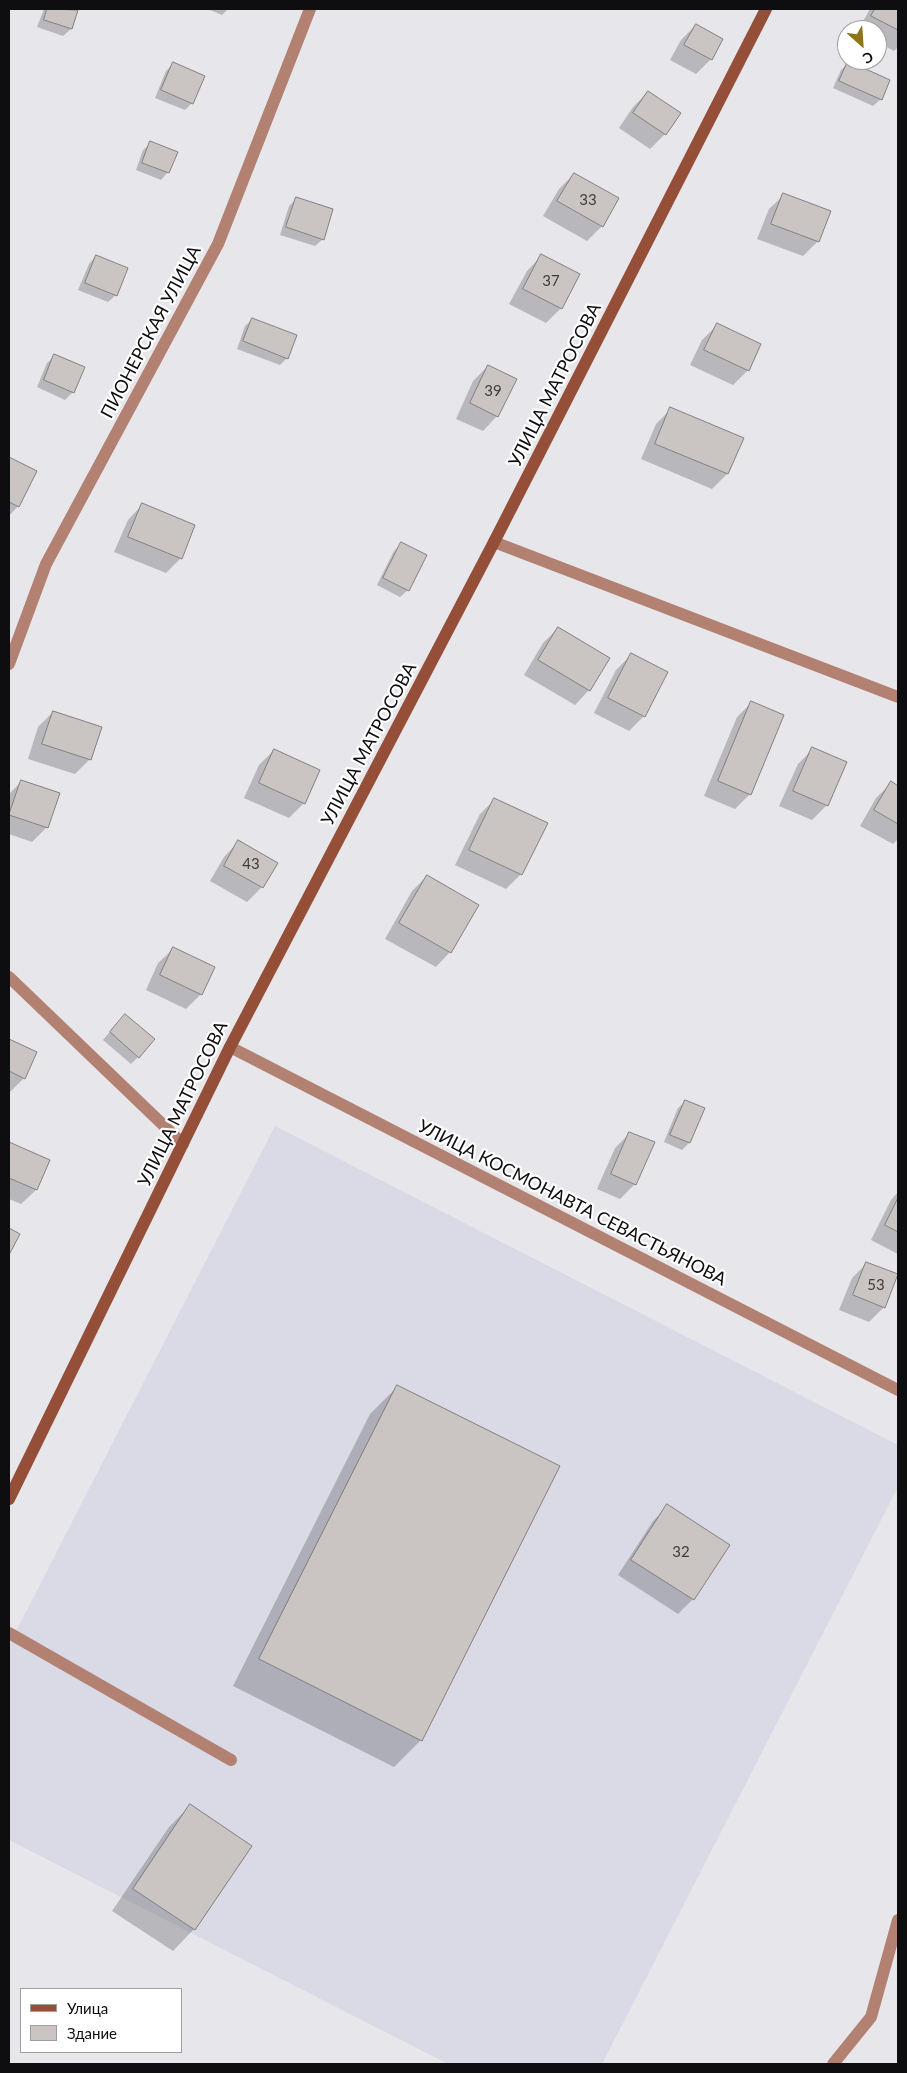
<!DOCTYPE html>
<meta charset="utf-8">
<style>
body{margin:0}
#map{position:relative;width:907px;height:2073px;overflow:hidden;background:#e6e6eb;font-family:Lato,sans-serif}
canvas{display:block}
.frame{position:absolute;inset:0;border:10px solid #0e0e10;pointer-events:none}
.legend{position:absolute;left:20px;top:1988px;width:162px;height:65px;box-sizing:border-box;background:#fff;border:1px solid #9f9f9f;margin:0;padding:6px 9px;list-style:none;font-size:15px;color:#0e0e10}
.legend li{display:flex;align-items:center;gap:10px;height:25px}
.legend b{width:25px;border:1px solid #9f9f9f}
.north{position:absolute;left:837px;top:20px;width:50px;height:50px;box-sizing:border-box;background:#fff;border:1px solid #9f9f9f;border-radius:50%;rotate:154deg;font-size:14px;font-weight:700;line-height:20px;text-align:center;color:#0e0e10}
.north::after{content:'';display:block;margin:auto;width:18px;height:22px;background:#8e7418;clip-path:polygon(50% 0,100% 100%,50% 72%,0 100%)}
</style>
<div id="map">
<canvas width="907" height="2073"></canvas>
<div class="frame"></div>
<ul class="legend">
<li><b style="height:6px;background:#954f38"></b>Улица</li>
<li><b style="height:14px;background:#cac4c3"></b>Здание</li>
</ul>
<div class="north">С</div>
</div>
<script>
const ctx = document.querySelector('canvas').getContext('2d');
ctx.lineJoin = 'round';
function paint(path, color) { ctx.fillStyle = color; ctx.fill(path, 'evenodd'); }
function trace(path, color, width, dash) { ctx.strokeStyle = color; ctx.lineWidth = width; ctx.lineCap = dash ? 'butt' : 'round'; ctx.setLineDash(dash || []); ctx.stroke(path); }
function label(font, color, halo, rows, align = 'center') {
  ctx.font = font + ' Lato,sans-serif'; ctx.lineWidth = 4.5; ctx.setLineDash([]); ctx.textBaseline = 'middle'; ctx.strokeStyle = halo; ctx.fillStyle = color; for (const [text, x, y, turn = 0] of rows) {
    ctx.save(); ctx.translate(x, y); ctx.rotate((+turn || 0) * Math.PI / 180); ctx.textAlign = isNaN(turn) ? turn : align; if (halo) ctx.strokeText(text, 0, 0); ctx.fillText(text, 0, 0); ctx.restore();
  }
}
paint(new Path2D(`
 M275,1126l623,319v42l-296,577h-154l-439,-224v-195z`), '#d9dae6');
paint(new Path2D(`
 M44,9h25l7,2 -5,18 -8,7 -26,-9z
 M208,9h20l-6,6z
 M870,9h28v38l-4,4 -17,-9v-12h-19z
 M696,25l26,15 -11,19 -15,15 -26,-14 11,-20z
 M848,63l33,36 -8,7 -40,-18 8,-18z
 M173,64l19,39 -7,7 -30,-12 11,-27z
 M648,92l17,42 -15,15 -31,-21 14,-21z
 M151,143l17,29 -7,8 -25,-10 7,-20z
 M574,174l28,52 -15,15 -44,-25 16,-27z
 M784,195l34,46 -15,15 -46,-17 12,-30z
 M296,199l27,40 -8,7 -35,-11 9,-29z
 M96,256l20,39 -8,7 -30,-12 11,-26z
 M541,256l37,19 -17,33 -15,15 -37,-19 18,-33z
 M253,319l34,39 -7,7 -43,-16 8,-23z
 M717,325l31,45 -15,15 -43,-20 12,-25z
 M55,356l18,36 -8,8 -28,-13 10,-24z
 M488,366l9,50 -14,15 -27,-12 17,-38z
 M671,409l56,65 -15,15 -71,-30 15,-35z
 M9,459l27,13 -18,34 -9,10z
 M142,505l39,53 -15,15 -52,-21 14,-32z
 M401,544l7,46 -8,7 -23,-12 17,-34z
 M558,628l31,62 -14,15 -51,-30 19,-32z
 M631,655l13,61 -15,15 -35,-18 22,-43z
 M752,702l-2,92 -15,15 -31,-13 33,-79z
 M53,712l37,47 -15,15 -47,-15 10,-32z
 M813,749l14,56 -15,15 -33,-14 19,-42z
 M274,750l30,53 -15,15 -45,-20 15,-33z
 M21,782l26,45 -15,15 -23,-8v-40z
 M891,783l7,4v52l-5,5 -33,-18 16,-28z
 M495,799l26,75 -15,15 -51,-24 25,-51z
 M238,842l24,45 -15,15 -37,-21 14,-24z
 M427,876l23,76 -14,15 -51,-28 27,-48z
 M173,949l28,45 -15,15 -40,-19 12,-27z
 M118,1022l20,35 -7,7 -28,-24z
 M9,1040l26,13 -11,25 -15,15z
 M686,1101l18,8 -15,34 -7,7 -18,-8 14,-34z
 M630,1133l5,51 -15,15 -23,-10 18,-41z
 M10,1143l26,47 -15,14 -12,-5z
 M898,1192v62l-27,-14 20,-40z
 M867,1263l17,44 -15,15 -30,-12 13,-32z
 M398,1386l23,354 -27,27 -161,-81 137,-272z
 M668,1506l25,93 -15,15 -60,-39 35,-54z
 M190,1806l4,123 -21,22 -61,-40 57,-84z`), '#0003');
const building = new Path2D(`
 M47,9l31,1 -6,19 -28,-9z
 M875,9h23v21l-27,-14z
 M696,24l27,15 -11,21 -28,-15z
 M848,61l42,19 -8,20 -43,-19z
 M173,62l32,14 -12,28 -32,-14z
 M648,91l33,22 -15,22 -33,-22z
 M150,141l28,11 -9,21 -27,-10z
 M574,173l45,25 -16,29 -46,-26z
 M783,193l48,18 -12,31 -48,-18z
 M296,197l37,12 -9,31 -38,-13z
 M541,254l39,20 -18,35 -39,-20z
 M96,255l32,13 -11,28 -32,-13z
 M252,318l45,17 -9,24 -45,-18z
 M717,323l44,21 -12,27 -45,-21z
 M54,354l31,13 -11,26 -30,-13z
 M488,365l29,14 -19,38 -28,-14z
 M670,407l74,31 -16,36 -73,-30z
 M9,457l28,14 -18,36 -10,-5z
 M142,503l53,22 -13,34 -54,-22z
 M401,542l26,13 -18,36 -26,-13z
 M558,627l52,31 -20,33 -52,-31z
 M631,653l37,19 -23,45 -37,-19z
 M751,701l33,14 -33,80 -33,-14z
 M53,711l49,16 -11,33 -49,-16z
 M812,747l35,15 -19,44 -35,-15z
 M274,749l46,21 -15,34 -46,-21z
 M21,780l39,13 -12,35 -39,-13z
 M891,781l7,5v38l-24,-14z
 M494,798l54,25 -26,52 -53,-25z
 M238,840l40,23 -15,25 -39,-22z
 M427,875l52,30 -28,48 -52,-30z
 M173,947l42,20 -13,28 -42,-20z
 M125,1014l30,25 -16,19 -29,-26z
 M9,1039l28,13 -12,27 -16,-8z
 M685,1100l20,8 -15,35 -20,-8z
 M629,1132l26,10 -19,43 -25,-11z
 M9,1142l41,18 -13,30 -28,-12z
 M898,1198v34l-13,-7z
 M9,1228l11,6 -11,21z
 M866,1262l32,12 -13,34 -32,-13z
 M397,1385l163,81 -138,275 -163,-82z
 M667,1504l63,41 -36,55 -63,-40z
 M190,1804l62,42 -57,84 -62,-41z`);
paint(building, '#cac4c3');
trace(building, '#85807f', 1);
trace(new Path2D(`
 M9,977l174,167
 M9,1633l222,127
 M833,2064l38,-47 27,-97`), '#b38171', 12);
trace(new Path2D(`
 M494,542l404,155
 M9,664l37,-100 172,-320 92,-235
 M230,1047l668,343`), '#b38171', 12);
trace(new Path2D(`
 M9,1499l221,-452 264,-505 272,-533`), '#954f38', 12);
label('15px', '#3d3c3d', null, [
 ["33",588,200],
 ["37",551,281],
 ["39",493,391],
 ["43",251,864],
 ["53",876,1285],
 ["32",681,1552]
]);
label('18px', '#0e0e10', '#fff', [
 ["ПИОНЕРСКАЯ УЛИЦА",151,332,-62],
 ["УЛИЦА МАТРОСОВА",555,385,-63],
 ["УЛИЦА МАТРОСОВА",369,744,-62],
 ["УЛИЦА МАТРОСОВА",183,1104,-64],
 ["УЛИЦА КОСМОНАВТА СЕВАСТЬЯНОВА",572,1203,27]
]);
</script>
